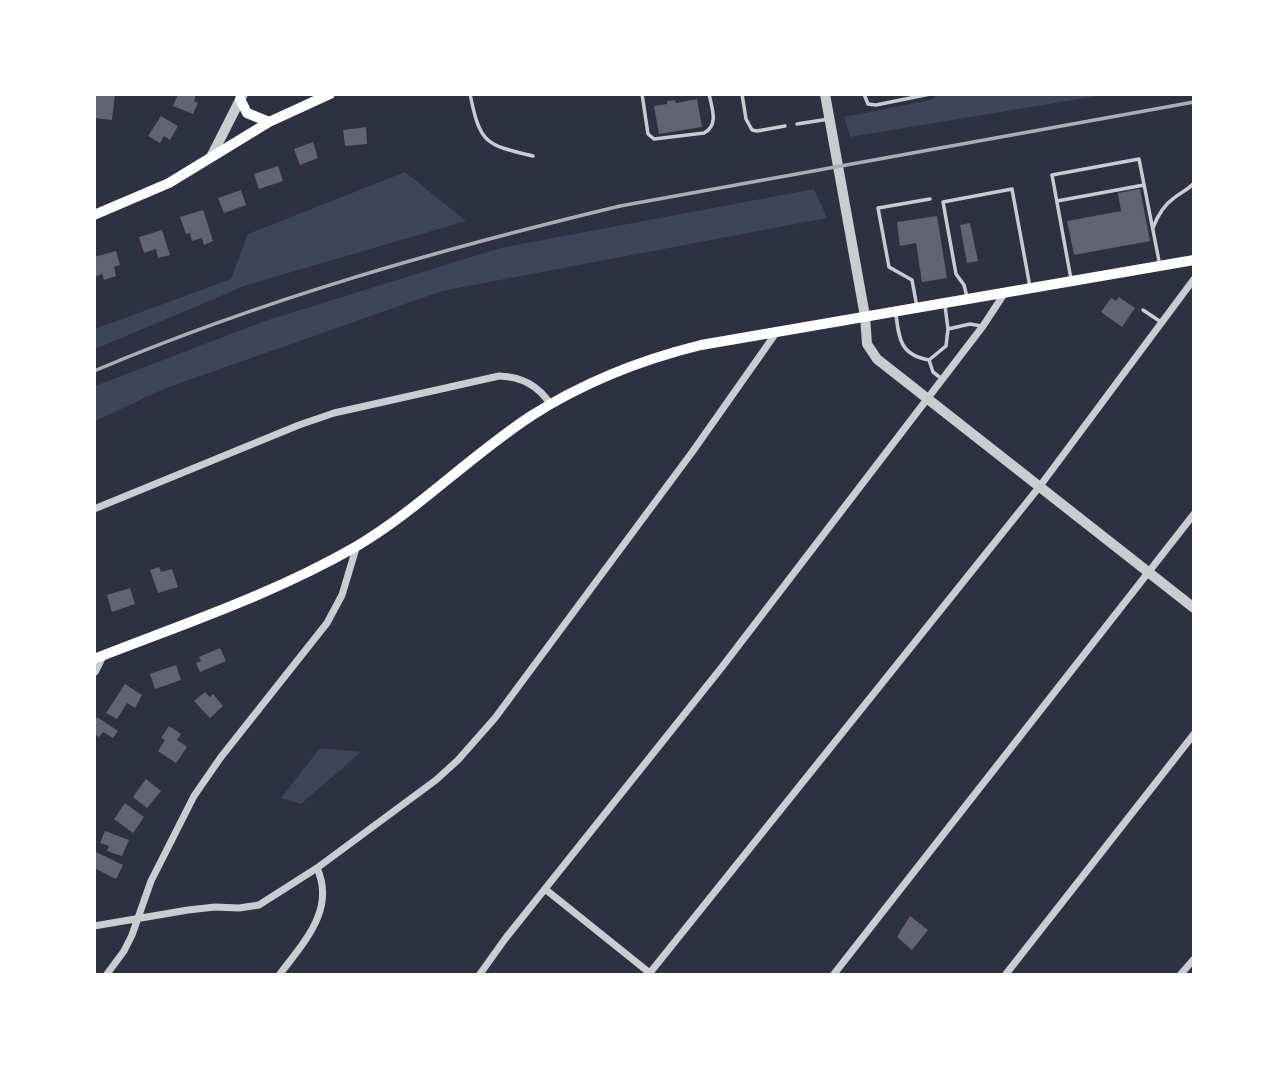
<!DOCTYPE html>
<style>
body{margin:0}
#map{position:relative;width:1288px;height:1069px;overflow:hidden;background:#2d3142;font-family:"Work Sans",sans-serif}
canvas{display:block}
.frame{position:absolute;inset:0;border:96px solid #fff;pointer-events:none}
</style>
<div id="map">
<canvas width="1288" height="1069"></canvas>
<div class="frame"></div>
</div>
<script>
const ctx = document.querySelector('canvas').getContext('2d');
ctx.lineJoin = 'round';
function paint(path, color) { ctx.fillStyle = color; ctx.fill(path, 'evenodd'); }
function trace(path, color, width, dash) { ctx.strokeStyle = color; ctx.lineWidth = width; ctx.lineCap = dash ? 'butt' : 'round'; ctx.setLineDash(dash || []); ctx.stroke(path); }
paint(new Path2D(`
 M939,94h165v1l-254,42 -6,-20 87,-17z
 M405,172l61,49 -219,64 -152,64v-20l136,-50 17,-45z
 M814,189l13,29 -385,73 -276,97 -71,33v-35l170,-65 235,-73z
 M320,748l41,4 -60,52 -20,-6z`), '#3c4559');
paint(new Path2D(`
 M94,94h21l-3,26 -18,-2z
 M178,94h18l-2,7 4,2 -5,11 -20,-8z
 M697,99l5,28 -43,7 -5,-28 13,-2v-3l8,-1 1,3z
 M161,116l17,10 -8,14 -6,-4 -4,7 -12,-7z
 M366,127l1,17 -22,2 -2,-16z
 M313,142l5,16 -18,7 -6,-16z
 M278,166l5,15 -24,8 -5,-15z
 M1140,189l10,52 -76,14 -7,-34 54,-10 -3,-18z
 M241,190l5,15 -22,8 -6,-15z
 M203,210l10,31 -9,4 -2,-7 -10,3 -2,-8 -4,1 -6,-17z
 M937,216l10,62 -25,4 -6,-39 -16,3 -3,-24z
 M970,223l8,38 -11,2 -7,-38z
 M162,230l8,25 -12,3 -2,-9 -12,4 -5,-16z
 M116,251l4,14 -6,2 2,9 -12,4 -2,-6 -8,3v-20z
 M1119,297l16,11 -13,19 -21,-15 10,-14 5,3z
 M159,567l2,5 11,-3 6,18 -20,6 -8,-23z
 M130,588l5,16 -23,8 -5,-17z
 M220,648l6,13 -26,11 -4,-9 5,-2 -2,-4z
 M176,665l5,15 -26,9 -5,-15z
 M125,684l17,11 -7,13 -8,-5 -10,16 -11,-6z
 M205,692l5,5 3,-3 10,12 -13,12 -16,-17z
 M97,717l21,14 -5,7 -10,-6 -4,5 -5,-3v-13z
 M169,726l12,8 -4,6 10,7 -11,16 -18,-12 7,-11 -4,-2z
 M146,779l15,12 -14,17 -14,-11z
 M125,803l19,14 -11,16 -19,-14z
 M105,831l24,9 -7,16 -15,-5 2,-5 -9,-3z
 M94,851l29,14 -7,14 -22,-11z
 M910,916l18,14 -16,20 -15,-13z`), '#626471');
trace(new Path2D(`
 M470,94c10,50 16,51 63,62
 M642,94l6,40 6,5 50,-6c15,-7 8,-25 5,-39
 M742,94l4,25 6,11 5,1 28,-5
 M864,94l4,10 8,1 54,-11
 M797,124l32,-5
 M1057,201l87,-16
 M1153,228c4,-11 11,-23 21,-30 7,-6 14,-8 20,-15
 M1071,279l-19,-104 87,-16 21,107
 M967,297l-3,-12 -8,-11 -13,-72 69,-13 18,98
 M945,306l3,23
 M917,307l-5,-27 -23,-13 -11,-59 52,-9
 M1143,310l18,12
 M896,315c3,25 5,40 33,45l17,-14 2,-17 22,-5 11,2
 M929,360l4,12 9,7`), '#caccd0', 3.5);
trace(new Path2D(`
 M94,509l205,-84 35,-12 165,-37c23,1 39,9 52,29
 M545,889l106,85
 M94,926l94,-16 27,-3 24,1 20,-3 58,-37 119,-88 22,-20 37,-42 198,-267 83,-118
 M107,974l17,-23 8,-16 19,-54 43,-85 27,-39 106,-134 15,-28 15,-50
 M280,974c23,-31 56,-64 37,-106
 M480,974l25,-35 217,-272 261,-341 21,-32
 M649,974l391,-488 154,-207
 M834,974l360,-460
 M1006,974l188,-240
 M1181,974l13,-15`), '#caccd0', 7);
trace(new Path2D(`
 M825,94l40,222 2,28 10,15 317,249
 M211,157l32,-63
 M94,671l7,-14`), '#caccd0', 10);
trace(new Path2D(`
 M240,99l7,14 22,9
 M94,215l75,-32 100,-61 61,-28
 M94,659c89,-35 180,-65 263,-113 62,-37 113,-90 174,-130 53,-34 109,-56 170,-71l493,-85`), '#fff', 10);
trace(new Path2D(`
 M94,371c170,-72 347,-122 526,-165l574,-104`), '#abadb3', 3.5);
</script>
